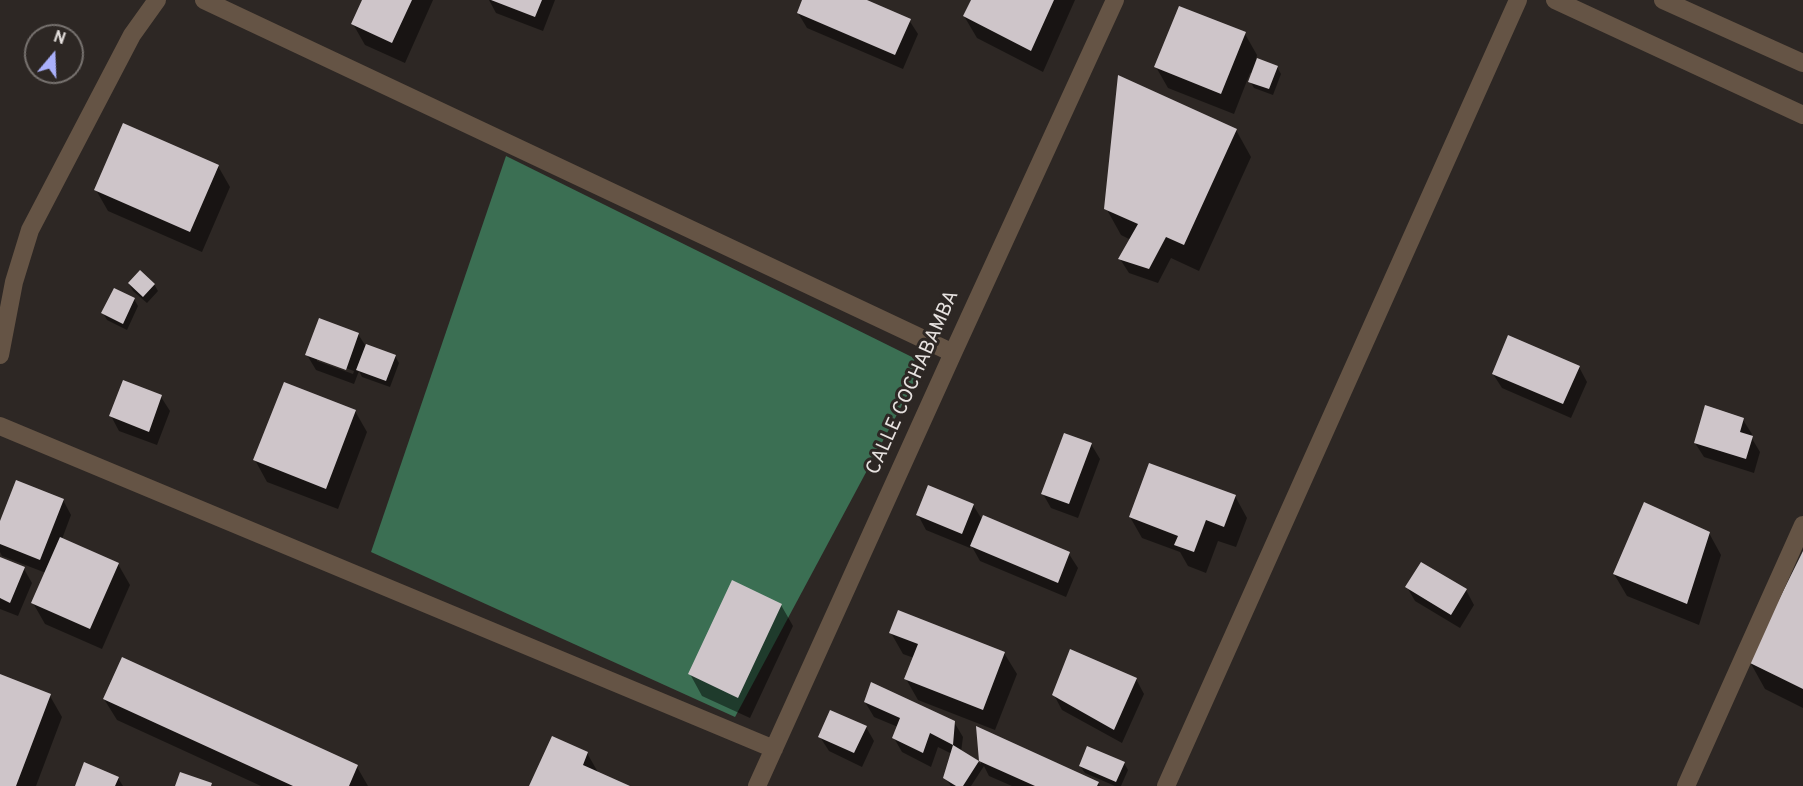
<!DOCTYPE html>
<style>
body{margin:0}
#map{position:relative;width:1803px;height:786px;overflow:hidden;background:#2d2724;font-family:Overpass,sans-serif}
canvas{display:block}
.north{position:absolute;left:24px;top:24px;width:60px;height:60px;box-sizing:border-box;background:#2d2724;border:2px solid #77726f;border-radius:50%;rotate:19deg;font-size:16px;font-weight:700;line-height:24px;text-align:center;color:#e7e2e0}
.north::after{content:'';display:block;margin:auto;width:21px;height:27px;background:#aab0fb;clip-path:polygon(50% 0,100% 100%,50% 72%,0 100%)}
</style>
<div id="map">
<canvas width="1803" height="786"></canvas>
<div class="north">N</div>
</div>
<script>
const ctx = document.querySelector('canvas').getContext('2d');
ctx.lineJoin = 'round';
function paint(path, color) { ctx.fillStyle = color; ctx.fill(path, 'evenodd'); }
function trace(path, color, width, dash) { ctx.strokeStyle = color; ctx.lineWidth = width; ctx.lineCap = dash ? 'butt' : 'round'; ctx.setLineDash(dash || []); ctx.stroke(path); }
function label(font, color, halo, rows, align = 'center') {
  ctx.font = font + ' Overpass,sans-serif'; ctx.lineWidth = 6; ctx.setLineDash([]); ctx.textBaseline = 'middle'; ctx.strokeStyle = halo; ctx.fillStyle = color; for (const [text, x, y, turn = 0] of rows) {
    ctx.save(); ctx.translate(x, y); ctx.rotate((+turn || 0) * Math.PI / 180); ctx.textAlign = isNaN(turn) ? turn : align; if (halo) ctx.strokeText(text, 0, 0); ctx.fillText(text, 0, 0); ctx.restore();
  }
}
paint(new Path2D(`
 M506,156l408,202 2,21 -181,338 -364,-165z`), '#3b6f53');
paint(new Path2D(`
 M364,0h69l-28,63 -40,-18 -12,-21z
 M489,0h66l-12,31 -47,-18z
 M804,0h59l46,20 9,14 -15,35 -96,-41 -9,-15z
 M973,0h102l-32,72 -66,-34 -13,-22z
 M1245,34l12,21 -1,4 21,8 4,7 -8,21 -19,-7 -4,-7 3,-7 -3,-1 -16,41 -66,-26 -12,-21z
 M1236,130l15,27 -52,114 -28,-13 -13,25 -29,-10 -9,-14 11,-19 -10,-5 -15,-27z
 M218,166l12,21 -28,65 -94,-41 -12,-21z
 M129,284h25l4,7 -11,12 -14,-12z
 M134,299l4,7 -11,24 -20,-10 -4,-7z
 M358,334l7,11 30,11 4,7 -9,24 -28,-10 -3,-6 -5,13 -38,-14 -9,-15zM317,358l37,13 -1,3 -36,-13z
 M1579,367l8,15 -16,36 -69,-30 -9,-14z
 M124,382l37,15 9,14 -13,34 -38,-14 -8,-15z
 M355,411l12,21 -29,77 -71,-27 -12,-22z
 M1743,420l9,14 -1,3 9,15 -6,21 -50,-16 -9,-14z
 M1091,444l9,15 -22,59 -27,-10 -8,-14z
 M1235,496l12,22 -11,29 -18,-6 -12,32 -18,-7 -8,-14 -38,-14 -12,-21z
 M63,500l8,15 -9,24 56,25 12,21 -28,64 -57,-25 -12,-21 13,-30 -44,-17 -2,-4v-27z
 M973,505l10,16 86,33 9,14 -12,29 -86,-36 -9,-16 -1,3 -44,-18 -8,-15z
 M1709,533l12,22 -22,70 -72,-29 -13,-22z
 M1803,554v154l-38,-19 -15,-27z
 M0,559l24,10 8,14 -14,33 -18,-7z
 M1407,587l59,3 8,15 -14,23 -45,-27z
 M781,605l12,21 -43,92 -48,-22 -12,-22z
 M891,633l113,20 13,21 -22,56 -77,-30 -12,-21 8,-21 -11,-4z
 M0,676l50,20 12,21 -26,69h-36z
 M1136,679l8,15 -22,49 -60,-33 -8,-15z
 M104,699l253,68 11,19h-107l-144,-66z
 M865,702l89,20 9,15 -2,15 20,12 -3,-35 120,54 2,3h-88l-23,-10 -5,-10 -13,20h-20l-6,-8 7,-24 -14,-7 -7,20 -29,-15 -8,-14 4,-11 -24,-10z
 M866,727l8,14 -12,26 -33,-16 -9,-14z
 M587,753l12,21 27,12h-95z
 M1124,763l4,7 -7,16h-6l-30,-13 -5,-7z
 M118,778l5,8h-47z`), '#0007');
paint(new Path2D(`
 M362,0h50l-20,43 -41,-19z
 M491,0h51l-7,17z
 M802,0h65l44,19 -16,36 -98,-42z
 M971,0h83l-23,51 -68,-35z
 M1179,6l67,26 -25,62 -67,-27z
 M1257,58l21,8 -9,23 -21,-7z
 M1118,75l119,54 -53,116 -18,-8 -17,32 -31,-10 20,-35 -34,-15z
 M123,123l96,42 -29,67 -96,-42z
 M140,270l15,14 -12,13 -15,-14z
 M114,288l21,10 -12,26 -22,-11z
 M319,318l40,15 -13,37 -41,-15z
 M1508,335l72,31 -17,38 -71,-30z
 M366,344l30,11 -10,26 -30,-11z
 M123,380l39,15 -13,37 -40,-16z
 M284,382l72,28 -30,79 -73,-29z
 M1705,405l39,13 -4,14 13,4 -7,23 -52,-16z
 M1064,433l28,10 -23,61 -28,-10z
 M1149,463l87,32 -12,32 -18,-7 -12,32 -20,-7 4,-9 -49,-19z
 M16,480l48,19 -24,61 -40,-16v-23z
 M928,485l46,19 -12,30 -46,-19z
 M1644,502l66,30 -23,72 -74,-30z
 M983,515l87,37 -12,31 -88,-37z
 M60,537l59,26 -29,66 -59,-26z
 M1803,551v138l-55,-27z
 M0,557l25,10 -15,36 -10,-5z
 M1421,562l46,27 -16,26 -46,-28z
 M732,580l50,24 -44,94 -50,-24z
 M898,610l107,42 -22,58 -79,-31 14,-35 -29,-11z
 M1070,649l67,29 -23,52 -62,-35z
 M122,657l236,108 -9,21h-56l-190,-87z
 M0,674l51,20 -35,92h-16z
 M871,682l84,39 -2,24 -23,-12 -7,20 -31,-15 8,-20 -36,-16z
 M830,710l37,16 -13,27 -36,-16z
 M976,726l123,56 -2,4h-62l-56,-25 -16,25h-7l-13,-8 10,-33 26,16z
 M552,736l36,16 -5,13 47,21h-101z
 M1087,746l38,16 -9,20 -37,-16z
 M84,762l35,15 -4,9h-40z
 M180,772l32,11 -1,3h-36z`), '#cec5c9');
trace(new Path2D(`
 M204,0l749,353
 M1555,0l248,115
 M1663,0l140,63
 M0,355l14,-73 16,-52 102,-195 25,-35
 M0,426l774,323
 M757,786l196,-433 162,-353
 M1166,786l352,-786
 M1686,786l117,-261`), '#655445', 18);
label('20px', '#e7e2e0', '#2d2724', [
 ["CALLE COCHABAMBA",914,383,-66]
]);
</script>
